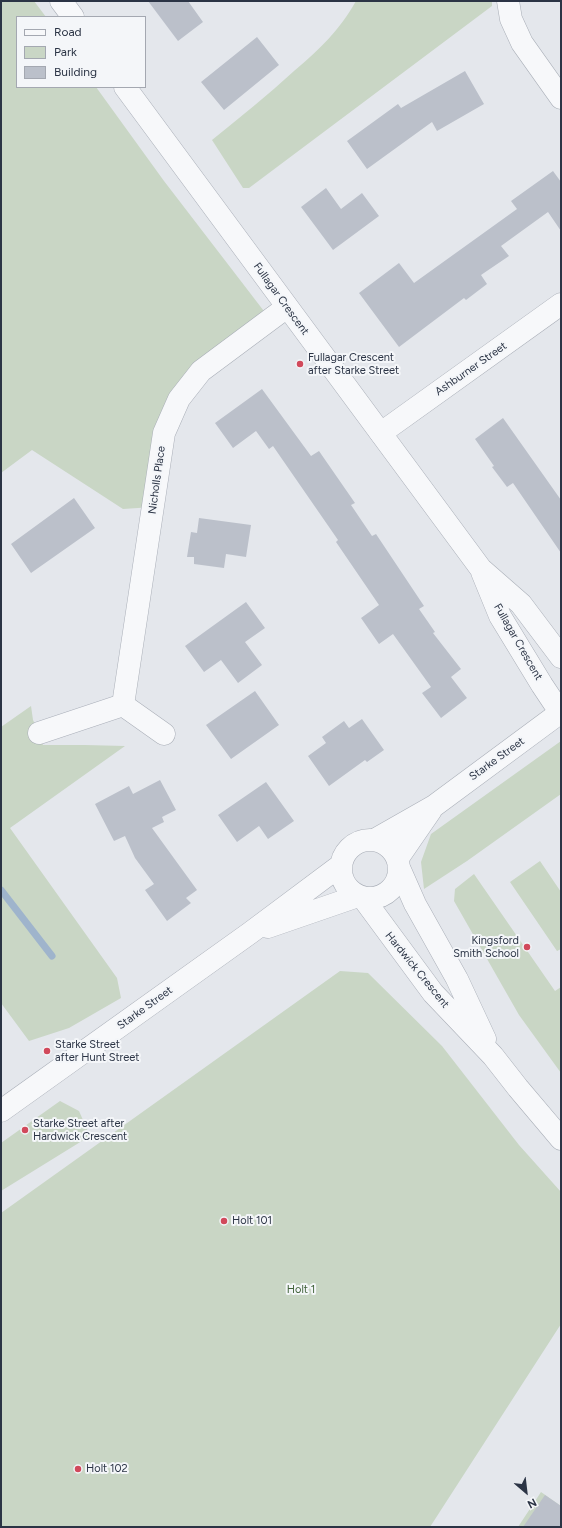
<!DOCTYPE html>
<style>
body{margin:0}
#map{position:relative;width:562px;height:1528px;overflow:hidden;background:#e4e7ec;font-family:Figtree,sans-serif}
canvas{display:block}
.frame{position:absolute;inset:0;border:2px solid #2b3445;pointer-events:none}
.legend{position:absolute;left:16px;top:16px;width:130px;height:72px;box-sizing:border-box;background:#f4f6f9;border:1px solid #a4a8b1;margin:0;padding:5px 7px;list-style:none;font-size:12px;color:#2b3445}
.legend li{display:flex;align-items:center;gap:8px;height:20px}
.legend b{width:20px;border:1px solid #a4a8b1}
.north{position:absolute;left:506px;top:1472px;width:40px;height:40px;-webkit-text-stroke:3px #f4f6f9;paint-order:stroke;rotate:152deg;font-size:11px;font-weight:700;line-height:16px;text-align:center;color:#2b3445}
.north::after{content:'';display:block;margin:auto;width:14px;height:18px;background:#2b3445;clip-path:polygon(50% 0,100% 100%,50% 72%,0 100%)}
</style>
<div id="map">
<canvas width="562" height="1528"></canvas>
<div class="frame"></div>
<ul class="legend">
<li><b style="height:5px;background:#f7f8fa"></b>Road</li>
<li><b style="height:11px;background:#c9d6c5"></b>Park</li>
<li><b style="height:11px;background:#bbc0ca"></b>Building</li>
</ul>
<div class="north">N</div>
</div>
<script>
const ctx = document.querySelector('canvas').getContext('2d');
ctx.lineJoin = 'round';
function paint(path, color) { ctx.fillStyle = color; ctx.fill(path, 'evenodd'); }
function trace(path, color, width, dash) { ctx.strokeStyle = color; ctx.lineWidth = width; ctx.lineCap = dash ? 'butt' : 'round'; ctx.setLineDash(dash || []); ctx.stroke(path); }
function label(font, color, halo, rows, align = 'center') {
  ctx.font = font + ' Figtree,sans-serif'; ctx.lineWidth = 4; ctx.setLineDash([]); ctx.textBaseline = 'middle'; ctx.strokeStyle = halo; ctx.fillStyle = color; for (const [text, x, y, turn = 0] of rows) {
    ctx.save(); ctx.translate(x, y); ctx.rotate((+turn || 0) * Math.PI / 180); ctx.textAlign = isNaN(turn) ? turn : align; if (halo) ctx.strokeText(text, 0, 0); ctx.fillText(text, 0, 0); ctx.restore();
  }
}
paint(new Path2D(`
 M1,1h33l12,16h-29v70h79l68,94 106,138 -91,80 -26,108 -30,2 -91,-59 -31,23z
 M356,1h136v5l-243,182h-6l-31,-48c28,-23 56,-45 82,-69 26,-22 45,-40 62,-70z
 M31,706l2,14 6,13 4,12h42l40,1 -115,82 107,150 4,20 -52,30 -40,13 -28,-38v-276z
 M561,741v53l-94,67 -43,28 -3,-27 10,-28z
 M540,861l21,31v57l-4,2 -47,-69z
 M474,874l81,117 6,-4v86l-42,-58 -65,-114 1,-12z
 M340,971l28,2 74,73 77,99 42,47v132l-131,203h-429v-314z
 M60,1101l19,10 11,25 -89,55v-48z
 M541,1492l20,14v21h-43z`), '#c9d6c5');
trace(new Path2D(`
 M1,890l51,66`), '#9fb4cc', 7);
paint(new Path2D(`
 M148,1h40l15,21 -25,19z
 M257,37l22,28 -55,45 -23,-28z
 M465,71l19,33 -47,27 -5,-9 -65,47 -20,-28 51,-37 3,4z
 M553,171l8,11v49l-13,-19 -47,34 8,10 -28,19 6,9 -21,16 -2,-2 -65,49 -40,-54 40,-30 15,20 103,-74 -6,-8z
 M326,188l15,21 21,-16 17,23 -46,34 -32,-43z
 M262,389l49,67 8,-5 36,52 -4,2 21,31 4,-2 48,72 -5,3 16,23 -2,1 28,36 -10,8 16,21 -26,20 -19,-25 9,-6 -38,-53 -14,10 -18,-26 18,-13 -43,-63 2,-2 -65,-94 -4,3 -13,-18 -23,17 -18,-25z
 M503,418l58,82v53l-48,-70 -6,4 -15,-20 2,-1 -19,-27z
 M74,498l21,30 -64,45 -20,-29z
 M199,518l52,7 -5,32 -20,-3 -2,14 -30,-4v-7h-7l4,-25 6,1z
 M246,602l19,26 -20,14 17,23 -24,18 -17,-23 -17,12 -19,-26z
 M255,691l24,34 -48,34 -25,-34z
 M362,719l22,31 -17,12 -2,-2 -36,26 -21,-30 18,-13 -4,-6 22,-16 5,7z
 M160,780l16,30 -14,7 2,5 -12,6 45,62 -11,8 5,5 -24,18 -22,-31 9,-6 -19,-26 -10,-22 -11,5 -19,-37 34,-18 4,8z
 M266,782l28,39 -26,18 -9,-13 -22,16 -19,-27z
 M545,1495l16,11v21h-38z`), '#bbc0ca');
const minor = new Path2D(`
 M508,1l3,18 11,24 39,55
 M381,433l180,-129
 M123,705l41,29
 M39,733l84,-28 41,-272 15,-34 22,-28 86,-64
 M400,870l15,34 42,75 28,60
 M363,898l70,95 60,63 25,32 43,51`);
const tertiary = new Path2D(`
 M61,1l12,16
 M125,87l356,482 40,35 40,53
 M482,572l18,44 42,69 18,27
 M376,839l58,-33 127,-94
 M341 869a29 29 0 1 1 58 0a29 29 0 1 1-58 0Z
 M398,858l33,-48
 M268,927l90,-31
 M1,1111l249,-178 91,-68`);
trace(minor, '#a9aeb7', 23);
trace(tertiary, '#a9aeb7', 23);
trace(minor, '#f7f8fa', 22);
trace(tertiary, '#f7f8fa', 22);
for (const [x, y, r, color] of [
 [300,364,4,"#d1495b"],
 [527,947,4,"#d1495b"],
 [47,1051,4,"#d1495b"],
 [25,1130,4,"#d1495b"],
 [224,1221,4,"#d1495b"],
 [78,1469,4,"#d1495b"]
]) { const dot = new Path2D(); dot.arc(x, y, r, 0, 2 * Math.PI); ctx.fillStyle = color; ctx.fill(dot); trace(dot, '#f4f6f9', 1.5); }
label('11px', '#2b3445', '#f4f6f9', [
 ["Fullagar Crescent",281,299,54],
 ["Ashburner Street",471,369,-35],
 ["Nicholls Place",157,480,-82],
 ["Fullagar Crescent",518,642,60],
 ["Starke Street",497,759,-36],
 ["Hardwick Crescent",417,970,51],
 ["Starke Street",145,1008,-36]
]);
label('11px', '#2b3445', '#f4f6f9', [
 ["Fullagar Crescent",308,358],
 ["after Starke Street",308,371],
 ["Kingsford",519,941,"right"],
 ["Smith School",519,954,"right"],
 ["Starke Street",55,1045],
 ["after Hunt Street",55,1058],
 ["Starke Street after",33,1124],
 ["Hardwick Crescent",33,1137],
 ["Holt 101",232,1221],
 ["Holt 102",86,1469]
], 'left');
label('11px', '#3f6138', '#f4f6f9', [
 ["Holt 1",301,1290]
]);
</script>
